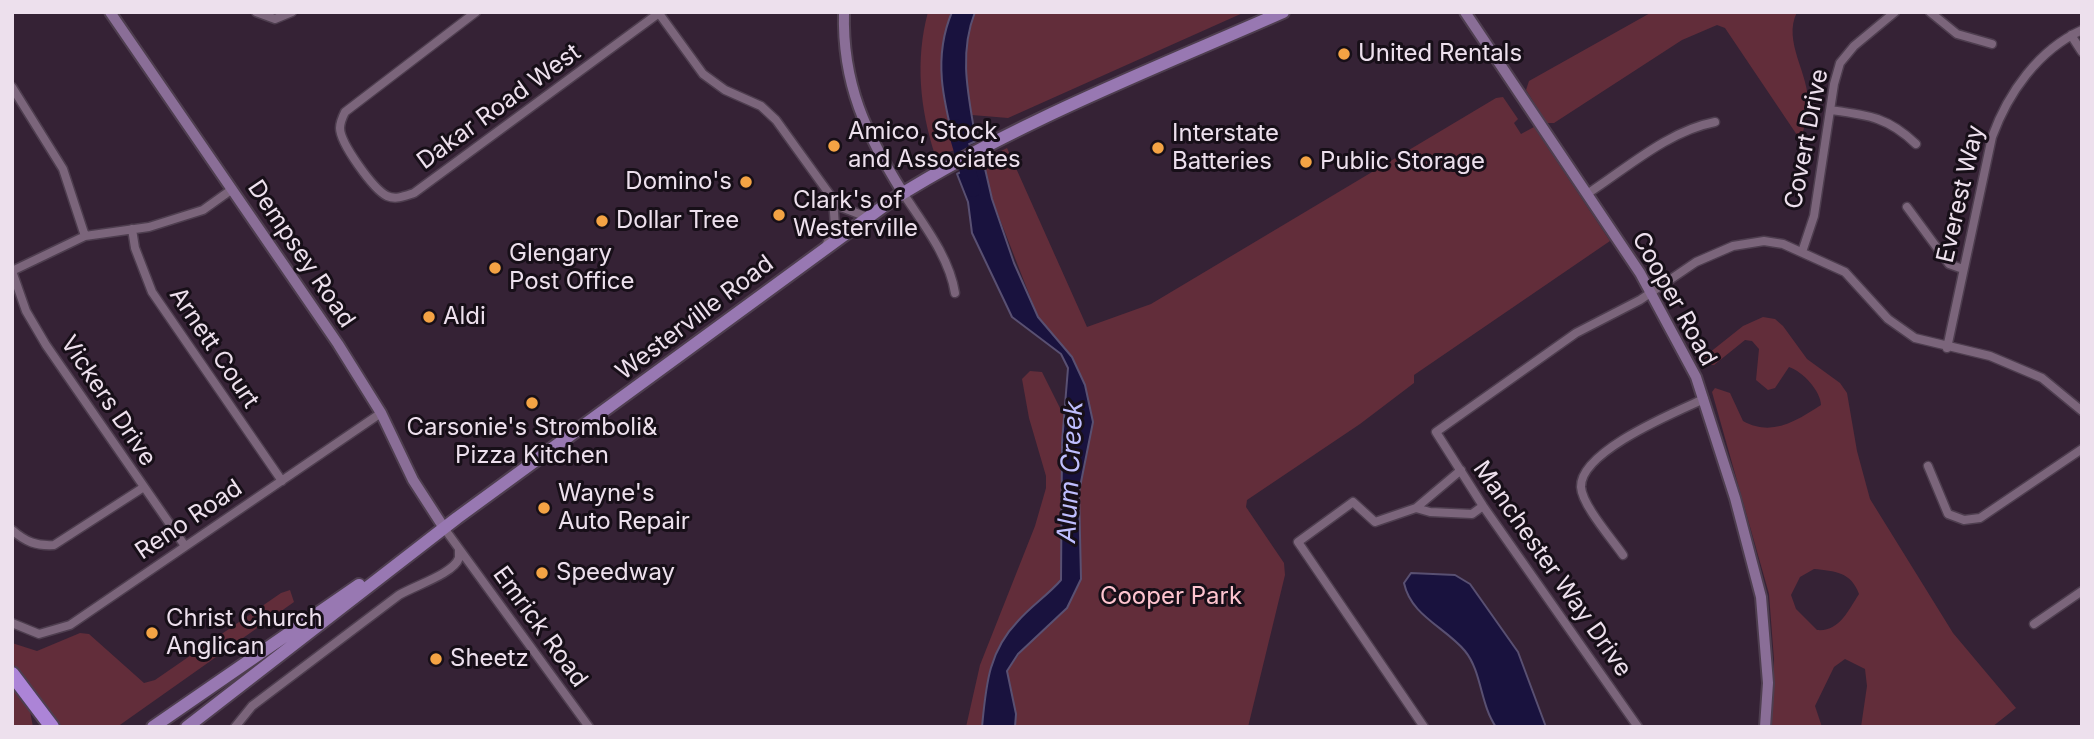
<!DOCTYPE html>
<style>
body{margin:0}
#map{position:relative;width:2094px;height:739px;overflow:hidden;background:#352235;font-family:Inter,sans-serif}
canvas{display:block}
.frame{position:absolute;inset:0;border:14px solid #ede0ed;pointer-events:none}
</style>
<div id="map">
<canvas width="2094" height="739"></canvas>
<div class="frame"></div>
</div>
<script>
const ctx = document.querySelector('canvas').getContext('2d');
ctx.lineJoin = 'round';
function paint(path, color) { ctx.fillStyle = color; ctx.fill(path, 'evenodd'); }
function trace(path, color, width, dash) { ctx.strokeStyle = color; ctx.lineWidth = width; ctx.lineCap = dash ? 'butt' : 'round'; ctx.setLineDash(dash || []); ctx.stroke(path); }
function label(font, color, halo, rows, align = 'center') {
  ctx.font = font + ' Inter,sans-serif'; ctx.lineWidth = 6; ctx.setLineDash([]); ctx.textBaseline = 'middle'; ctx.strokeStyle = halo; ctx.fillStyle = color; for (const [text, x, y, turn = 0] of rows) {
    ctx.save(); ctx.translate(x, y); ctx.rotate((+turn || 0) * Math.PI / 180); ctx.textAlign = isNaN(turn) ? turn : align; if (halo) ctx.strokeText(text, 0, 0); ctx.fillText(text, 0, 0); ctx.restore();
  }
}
paint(new Path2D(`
 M928,12h24c-20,47 -8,91 4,138l-21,5c-15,-46 -20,-95 -7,-143z
 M975,12h270l-237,106 -36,-3c-7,-34 -11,-69 3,-103z
 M1652,12h145c-15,30 13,62 11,93 0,9 -3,18 -5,27l-6,3 -72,-107 -8,-3 -35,15 -128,83h-7l-21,-33 3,-9z
 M1503,97l15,22 -4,4 7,11 13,-7 76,114 -196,134v8l-54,41 -113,76 -1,7 38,56 1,12 -37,152h-257l16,-56 59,-82 -3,-163 -2,154c-13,15 -30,26 -43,41 -30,31 -32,65 -36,106h-16l14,-62 55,-139 11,-38v-12l-17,-58 -7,-39 8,-8 12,1 19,38 25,-20 -14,-33 -34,-40 -46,-118 -9,-39 24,-12 80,179 64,-23 345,-206z
 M1763,317l12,2 8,7 24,33 33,24 7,10 10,58 13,48 83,134 63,75 -24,19h-131l6,-41 -2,-17 -20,-10 -11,8 -19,39 7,21h-51l3,-67 -5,-66 -57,-202 3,-4 15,5 13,28c29,16 53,0 78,-16 0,-14 -19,-34 -32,-38l-14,21 -7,2 -12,-10 3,-31 -7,-8 -7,-1 -31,25h-7l-3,-8 39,-31zM1814,569c21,2 37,3 45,25 -11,17 -20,38 -42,36l-21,-21 -5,-14 9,-18z
 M290,590l4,12 -177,125h-59l-46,-60v-24l25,8 43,-18 9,1 55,49 11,-3 126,-87z
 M12,683l18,28 3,16h-21z`), '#622d3a');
const water = new Path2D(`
 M952,12h23c-17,43 -6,86 1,129l-20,9c-12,-47 -24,-91 -4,-138z
 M983,160l9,39 22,64 24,54 34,40 13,28 8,37 -14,70 2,87 -14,29 -49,46 -11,17 9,43 -1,13h-33c4,-41 6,-75 36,-106 13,-15 30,-26 43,-41l1,-138 6,-74 -7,-14 -49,-37 -40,-84 -4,-31 -11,-28z
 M1411,573l44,2 15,9 48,68 28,75h-50c-16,-23 -14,-55 -31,-76 -20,-24 -54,-35 -61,-68z`);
paint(water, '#19123e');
trace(water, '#595072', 2);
trace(new Path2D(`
 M955,127l18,62`), '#19123e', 16);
const street = new Path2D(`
 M256,12l19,7 17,-7
 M476,12l-131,100c-2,4 -5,11 -5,16 0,15 33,61 47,68 9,4 18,0 27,-3l245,-180
 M658,12l45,62 22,16 36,16 15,14 57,79 8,8 26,10
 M1930,12l27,22 35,10
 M2071,35l11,17
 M12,87l51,82 22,67
 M1830,110c38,5 58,7 86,34
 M903,193c20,31 46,63 52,100
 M1587,194c40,-26 81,-63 128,-72
 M1907,207l42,57 14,5
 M132,229l3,19 17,44 130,189
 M826,246l9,-20 -2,-27
 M1802,252l12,-36 20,-132 6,-21 14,-17 41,-34
 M12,271l14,40 20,34 139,201
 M12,271l73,-35 64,-9 54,-17 28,-20
 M1947,348l45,-211c16,-44 46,-87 90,-107
 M1928,466l20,48 16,6 16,-2 102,-69
 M1416,508l14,4 42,2 11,-8
 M444,528l145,199
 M12,530c14,12 24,16 42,15l90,-58
 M1623,555c-11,-16 -41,-50 -42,-68 -1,-36 95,-75 123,-88
 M12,623l27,11 31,-9 311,-212
 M2034,624l48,-33
 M235,727l17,-21 147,-111c17,-10 54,-21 60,-37v-9
 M1424,727l-126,-185 55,-40 22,20 41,-14 45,-38
 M1638,727l-155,-221 -47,-74 140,-99 64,-33 56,-38 37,-16 31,-5 19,3 62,28 43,47 27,19 75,18 52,22 40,33`);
const secondary = new Path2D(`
 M110,12l228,332 43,69 32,67 31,48
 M844,12c-2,72 22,122 59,181
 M1465,12l175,261 56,104 39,121 26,99 7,86 -3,44`);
const primary = new Path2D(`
 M153,727l206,-142
 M187,727l270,-209 435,-318c122,-77 259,-130 391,-188`);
const highway = new Path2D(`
 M12,674l40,53`);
trace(street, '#4e3e4f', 11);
trace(secondary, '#4e3e4f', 14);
trace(primary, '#4e3e4f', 16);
trace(highway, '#4e3e4f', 18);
trace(street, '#7b657b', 8);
trace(secondary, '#8a6e97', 10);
trace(primary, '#9878b2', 12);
trace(highway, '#ac84d7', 14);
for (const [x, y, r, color] of [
 [1344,54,7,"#f4a344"],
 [834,146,7,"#f4a344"],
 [1158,148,7,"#f4a344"],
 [1306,162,7,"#f4a344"],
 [746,182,7,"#f4a344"],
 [779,215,7,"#f4a344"],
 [602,221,7,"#f4a344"],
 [495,268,7,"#f4a344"],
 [429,317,7,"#f4a344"],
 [532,403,7,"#f4a344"],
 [544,508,7,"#f4a344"],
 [542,573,7,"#f4a344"],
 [152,633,7,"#f4a344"],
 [436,659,7,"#f4a344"]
]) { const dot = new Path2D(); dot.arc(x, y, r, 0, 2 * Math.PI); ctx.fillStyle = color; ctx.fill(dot); trace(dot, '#170f18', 2.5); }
label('24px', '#ede0ed', '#170f18', [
 ["United Rentals",1358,54],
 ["Amico, Stock",848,132],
 ["and Associates",848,160],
 ["Interstate",1172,134],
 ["Batteries",1172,162],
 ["Public Storage",1320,162],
 ["Domino's",732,182,"right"],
 ["Clark's of",793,201],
 ["Westerville",793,229],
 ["Dollar Tree",616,221],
 ["Glengary",509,254],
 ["Post Office",509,282],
 ["Aldi",443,317],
 ["Carsonie's Stromboli&",532,428,"center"],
 ["Pizza Kitchen",532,456,"center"],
 ["Wayne's",558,494],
 ["Auto Repair",558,522],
 ["Speedway",556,573],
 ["Christ Church",166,619],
 ["Anglican",166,647],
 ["Sheetz",450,659]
], 'left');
label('24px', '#ede0ed', '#170f18', [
 ["Dakar Road West",499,107,-36],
 ["Covert Drive",1807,139,-79],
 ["Everest Way",1961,194,-77],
 ["Dempsey Road",301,254,56],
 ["Cooper Road",1674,299,61],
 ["Westerville Road",695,318,-37],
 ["Arnett Court",214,348,56],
 ["Vickers Drive",108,401,56],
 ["Reno Road",189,520,-34],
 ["Manchester Way Drive",1552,569,55],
 ["Emrick Road",540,627,54]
]);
label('24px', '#fec4cf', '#170f18', [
 ["Cooper Park",1171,597]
]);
label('italic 26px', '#bfbefe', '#170f18', [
 ["Alum Creek",1071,472,-87]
]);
</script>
